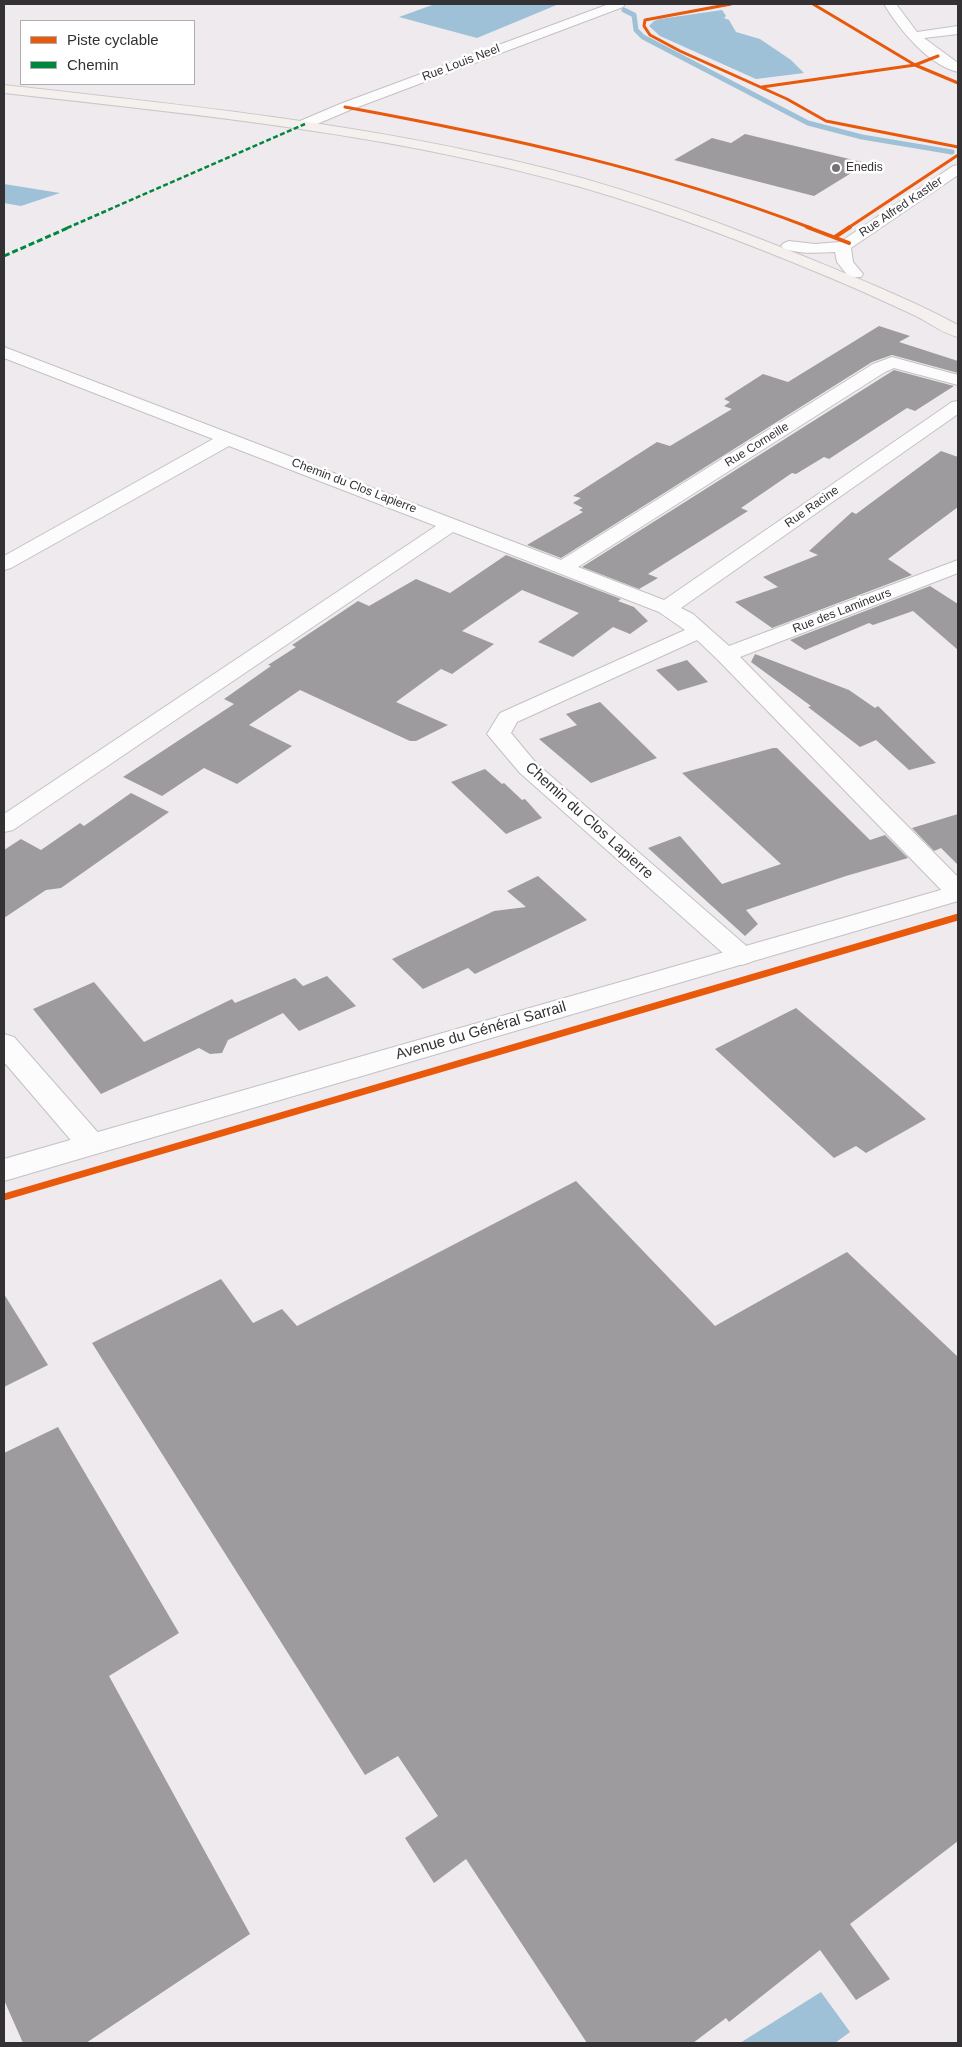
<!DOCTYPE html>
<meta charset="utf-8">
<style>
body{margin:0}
#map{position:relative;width:962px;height:2047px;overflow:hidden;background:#eeeaee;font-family:Arial,sans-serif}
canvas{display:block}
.frame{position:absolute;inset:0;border:5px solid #333134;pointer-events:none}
.legend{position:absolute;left:20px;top:20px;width:175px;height:65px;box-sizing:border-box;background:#fff;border:1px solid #adadae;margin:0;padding:6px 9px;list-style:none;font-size:15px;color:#333134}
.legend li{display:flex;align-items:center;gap:10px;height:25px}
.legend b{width:25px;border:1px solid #adadae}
</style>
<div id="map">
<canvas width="962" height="2047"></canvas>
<div class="frame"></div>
<ul class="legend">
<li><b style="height:6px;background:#e8590c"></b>Piste cyclable</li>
<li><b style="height:6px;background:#00873e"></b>Chemin</li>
</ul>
</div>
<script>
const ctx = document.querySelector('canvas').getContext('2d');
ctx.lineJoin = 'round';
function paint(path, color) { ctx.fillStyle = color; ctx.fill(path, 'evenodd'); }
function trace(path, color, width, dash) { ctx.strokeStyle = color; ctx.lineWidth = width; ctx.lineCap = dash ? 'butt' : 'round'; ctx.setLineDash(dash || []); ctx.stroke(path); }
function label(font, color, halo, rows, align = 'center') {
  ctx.font = font + ' Arial,sans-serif'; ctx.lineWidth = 5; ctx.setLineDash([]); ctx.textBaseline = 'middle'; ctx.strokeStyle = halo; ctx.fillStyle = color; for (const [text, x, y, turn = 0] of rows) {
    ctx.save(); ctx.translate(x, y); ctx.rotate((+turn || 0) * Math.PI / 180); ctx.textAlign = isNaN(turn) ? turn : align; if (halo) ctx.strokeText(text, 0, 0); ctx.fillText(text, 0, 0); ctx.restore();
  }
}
paint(new Path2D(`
 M435,4h124l-82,34 -78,-21z
 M722,10l4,6 -2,2 5,2 7,12 24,7 31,21 13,13 -48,6 -96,-43 -11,-10 5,-5 6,-2z
 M4,184l56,9 -39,13 -17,-3z
 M821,1992l29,40 -15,11h-95z`), '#9ec1d7');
trace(new Path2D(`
 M624,10l10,5 2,15 7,7 165,86 54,14 90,15`), '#9ec1d7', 5);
paint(new Path2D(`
 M745,134l117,28 -13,9 4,1 -39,24 -140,-36 38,-22 19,5z
 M879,326l31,10 -11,6 59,19v12l-66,-18 -20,7 -311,196 -34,-13 56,-33 -4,-2 4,-2 -10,-5 8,-5 -8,-2 84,-54 13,4 62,-37 -8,-3 6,-4 -6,-3 39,-25 25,8z
 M894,370l60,16 -39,25 -8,-3 -78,51 -5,-2 -28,17 -4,-1 -51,35 7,3 -100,63 10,4 -19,11 -57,-22z
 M941,451l17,6v50l-70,52 24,16 -140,53 -37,-26 43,-15 -15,-10 55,-22 -9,-4 43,-39 4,2z
 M506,555l115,44 -3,2 16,6 14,14 -18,13 -17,-7 -40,30 -35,-15 41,-29 -57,-23 -60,41 32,13 -42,30 -11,-5 -45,33 52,23 -32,16h-6l-110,-51 -51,35 43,21 -55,38 -33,-16 -42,28 -39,-19 111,-73 -10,-5 47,-33 -3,-1 28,-18 -4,-2 66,-44 11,5 47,-27 34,14z
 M930,586l28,18v46l-45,-39 -40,14 -4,-2 -64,27 -15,-10z
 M755,654l94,36 26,18 3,-2 58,57 -27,7 -33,-30 -16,7 -52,-40 3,-1 -60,-44z
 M687,660l21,22 -30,9 -22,-21z
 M600,702l57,56 -66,25 -52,-44 38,-14 -11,-11z
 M773,748h4l93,92 15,-5 23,23 -62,18 -100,34 12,14 -13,12 -97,-88 32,-12 42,48 59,-20 -99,-91z
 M485,769l17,15 2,-1 18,17 3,-1 17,19 -36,16 -55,-52z
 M131,793l38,19 -108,76 -15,2 -42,28v-68l17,-11 20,11 39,-27 4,3z
 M958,814v51l-17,-17 -7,3 -22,-23z
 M538,876l49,44 -112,54 -7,-6 -45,21 -31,-30 102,-48 32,-4 -19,-16z
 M327,976l29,30 -57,25 -16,-18 -55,27 -6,13 -12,1 -11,-6 -98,46 -68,-85 61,-27 50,60 88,-43 3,4 60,-25 8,8z
 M796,1008l130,111 -60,34 -10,-7 -22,12 -119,-109z
 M576,1181l139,145 132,-74 111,105v484l-108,83 40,55 -34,21 -36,-50 -91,72 -3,-4 -33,25h-106l-121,-184 -32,24 -29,-45 33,-22 -40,-60 -33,19 -273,-432 129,-64 32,44 29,-14 15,17z
 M4,1294l44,71 -44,22z
 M58,1427l121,206 -70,43 141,258 -164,109h-63l-19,-43v-547z`), '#9e9b9f');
const street = new Path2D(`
 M609,4h16l-2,3 -273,103 -40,17h-10l-2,-3 2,-3 40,-17z
 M884,4h12l21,28 41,-6v8l-34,4 34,25v9c-30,-7 -59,-43 -74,-68z
 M958,165v10l-107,73 2,14 10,12 -2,3h-12l-12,-15 -2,-10c-17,1 -34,2 -51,-3l-3,-3 3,-3 5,-2 26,3 25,-2 113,-76z
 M4,347l557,213 312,-196 19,-7 66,18v10l-64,-17 -9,4 -307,195 86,33 288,-198 6,-1v13l-277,194 12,6 36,32 229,-86v13l-218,84 218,220v23l-9,-2 -231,-238 -21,-20 -180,82 -6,11 25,30 215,187 4,6 -4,6 -9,3 -9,-3 -213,-189 -33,-39 13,-21 185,-83 -26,-18 -206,-80 -440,298 -9,2v-18l432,-288 -207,-80 -218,122 -7,2v-14l209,-117 -209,-81z
 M4,1034l10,3 87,99 5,8 -5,8 -10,3 -10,-3 -77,-90z`);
const secondary = new Path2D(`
 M958,885v16l-954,280v-22z`);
const primary = new Path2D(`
 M4,85c170,19 340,36 507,75 102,23 201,59 297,98 51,21 102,41 150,67v12c-14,-3 -27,-13 -40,-20 -19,-9 -39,-18 -59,-27 -79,-34 -160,-66 -242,-92 -198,-62 -407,-82 -613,-105z`);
trace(street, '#c4c1c4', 2);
trace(secondary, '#c4c1c4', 2);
trace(primary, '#c8c7c8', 2);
paint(street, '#fcfcfc');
paint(secondary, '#fcfcfc');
paint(primary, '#f5f0ee');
trace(new Path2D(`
 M67,228l238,-104`), '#00873e', 2.5, [5, 2.5]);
trace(new Path2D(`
 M4,256l66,-29`), '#00873e', 3, [6, 3]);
trace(new Path2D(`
 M731,4l-86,16 -1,6 6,9 30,16 107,48 39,22 132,26
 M938,56l-23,9 43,18
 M762,87l153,-22 -102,-61
 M345,107c158,29 315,63 466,121
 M848,228l110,-73`), '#e8590c', 3);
trace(new Path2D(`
 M807,227l42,16
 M835,237l15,-10`), '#e8590c', 4);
trace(new Path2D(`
 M4,1197l954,-280`), '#e8590c', 7);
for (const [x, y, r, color] of [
 [836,168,5,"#747275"]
]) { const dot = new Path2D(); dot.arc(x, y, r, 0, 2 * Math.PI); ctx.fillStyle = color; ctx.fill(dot); trace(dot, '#fff', 2); }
label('12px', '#333134', '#fff', [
 ["Rue Louis Neel",461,63,-21],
 ["Rue Alfred Kastler",901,207,-34],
 ["Rue Corneille",757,445,-32],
 ["Chemin du Clos Lapierre",354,486,21],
 ["Rue Racine",812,507,-35],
 ["Rue des Lamineurs",842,611,-21]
]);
label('12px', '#333134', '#fff', [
 ["Enedis",846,168]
], 'left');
label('15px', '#333134', '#fff', [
 ["Chemin du Clos Lapierre",589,821,42],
 ["Avenue du Général Sarrail",481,1031,-16]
]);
</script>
